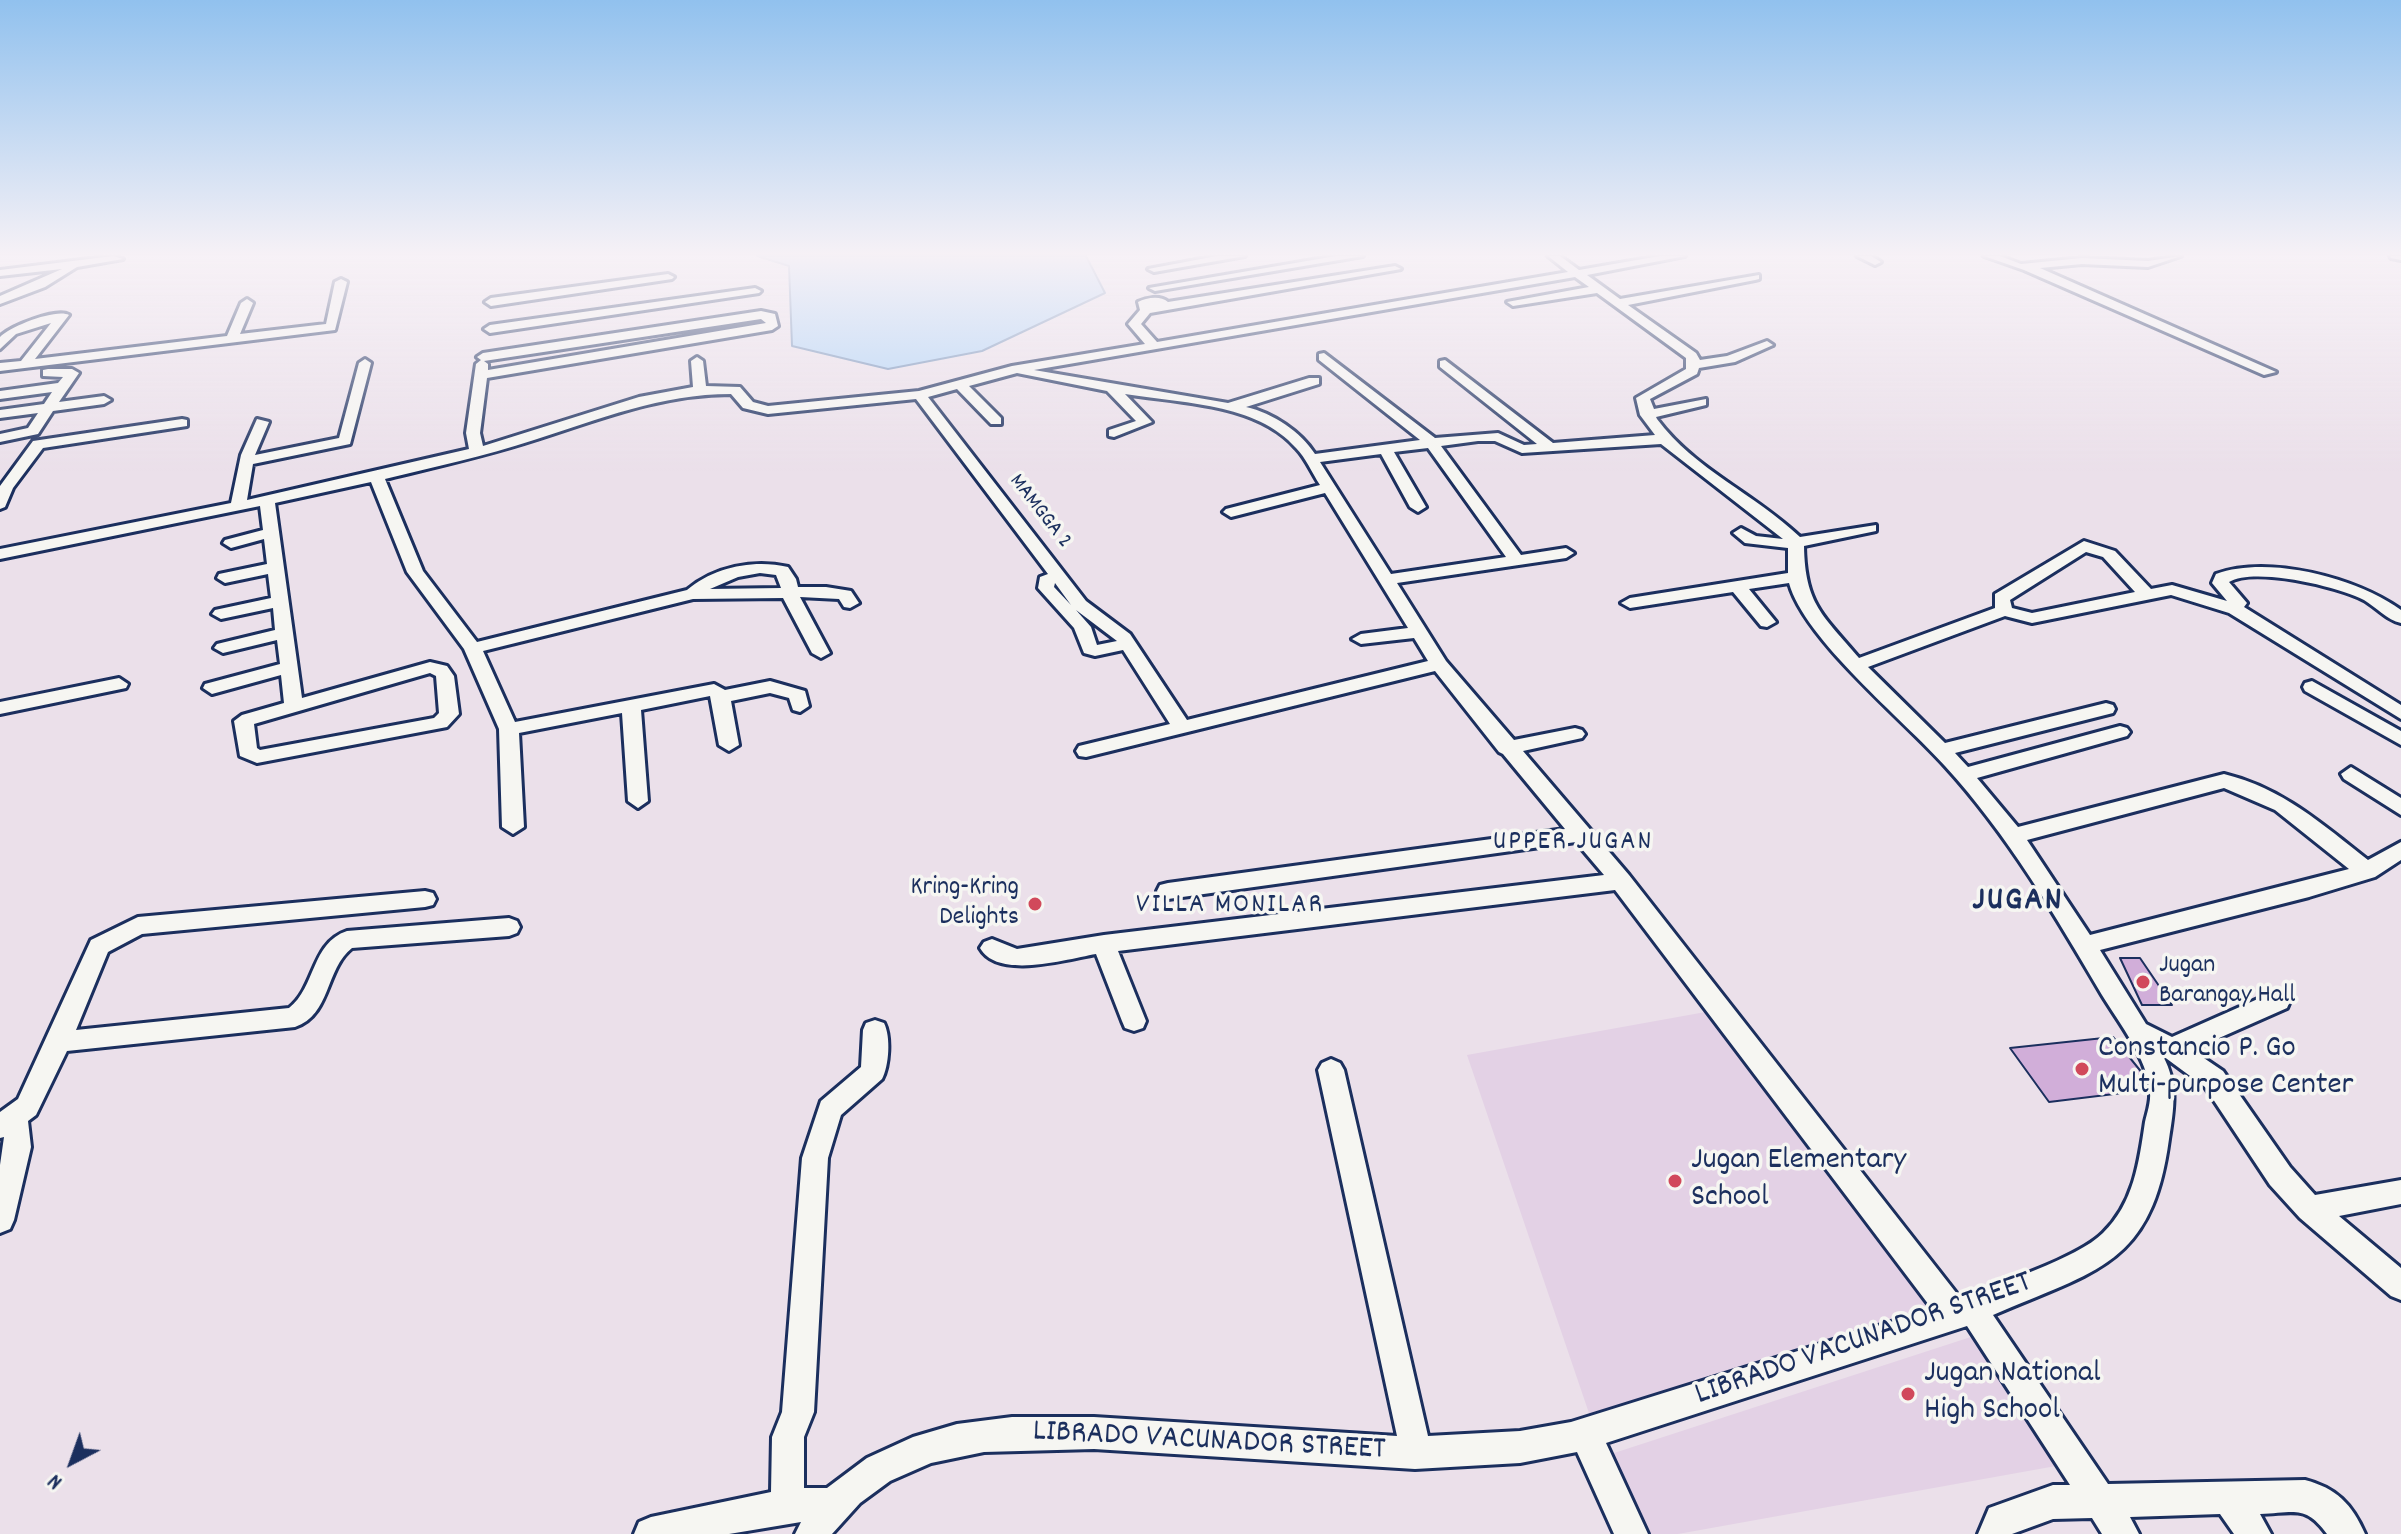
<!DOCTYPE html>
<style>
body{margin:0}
#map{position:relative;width:2401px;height:1534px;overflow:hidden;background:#ebe0ea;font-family:Dekko,sans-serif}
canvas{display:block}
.north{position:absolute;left:32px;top:1422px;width:80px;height:80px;-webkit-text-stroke:6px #f6f6f2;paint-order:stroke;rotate:221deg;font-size:22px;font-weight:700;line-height:32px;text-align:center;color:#1b2f5e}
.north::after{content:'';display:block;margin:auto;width:28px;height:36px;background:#1b2f5e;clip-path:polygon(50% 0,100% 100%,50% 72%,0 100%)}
</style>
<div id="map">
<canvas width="2401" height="1534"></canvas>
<div class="north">N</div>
</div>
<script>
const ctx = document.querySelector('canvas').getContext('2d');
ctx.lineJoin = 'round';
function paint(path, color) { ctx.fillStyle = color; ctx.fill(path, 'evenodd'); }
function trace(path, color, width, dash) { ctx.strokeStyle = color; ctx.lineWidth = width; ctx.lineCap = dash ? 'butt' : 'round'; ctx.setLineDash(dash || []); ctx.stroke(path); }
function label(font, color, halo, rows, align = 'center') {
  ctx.font = font + ' Dekko,sans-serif'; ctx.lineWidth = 7; ctx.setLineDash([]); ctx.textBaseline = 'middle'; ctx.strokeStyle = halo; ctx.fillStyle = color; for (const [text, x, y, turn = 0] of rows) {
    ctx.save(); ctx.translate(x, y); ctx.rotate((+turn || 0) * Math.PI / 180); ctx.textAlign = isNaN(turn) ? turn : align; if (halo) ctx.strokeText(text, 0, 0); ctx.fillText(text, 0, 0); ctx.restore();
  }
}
paint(new Path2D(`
 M1711,1011l226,296 -345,115 -125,-367z
 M1980,1334l87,130 -389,70h-35l-32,-80z`), '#e3d1e5');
const water = new Path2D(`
 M757,256h329l19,37 -123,58 -94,18 -96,-23 -3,-80z`);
paint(water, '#b0d4f8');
trace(water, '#7492ba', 2);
const building = new Path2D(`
 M2120,958h20l32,47h-30z
 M2113,1037l30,37 4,16 -98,12 -39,-54z`);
paint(building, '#d1aed9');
trace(building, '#1b2f5e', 2);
const minor = new Path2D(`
 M113,256l10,3 -46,8 -32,20 -45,17v-8l62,-27 -62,7v-6z
 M1217,256h28l-91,16 -6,-3z
 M1336,256h27l-208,35 -6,-3z
 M1548,256h12l19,14 81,-14h25l-98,19 33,24 139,-24v4l-4,1 -127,25 68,48 4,7 27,-4 40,-15 6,4 -38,17 -36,6 -2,6 -47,25 4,10 52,-10v6l-50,12 1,2c38,51 98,75 143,118l76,-12v6l-72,15c1,59 19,69 55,112l136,-50v-14l89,-53 31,10 36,38 21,-4 55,16 -15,-18 4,-9c53,-19 141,4 185,36v13c-14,-3 -25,-16 -37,-23 -27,-14 -110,-33 -135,-18l18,21 -3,4 157,98v14l-172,-106 -58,-18 -139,28 -27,-7 -137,51 77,76 161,-40 7,2 2,4 -2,4 -158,40 13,14 152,-41 7,2 3,4 -3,4 -150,42 41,49 206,-53c58,14 98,50 144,86l33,-18v18l-26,17 -66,20 -209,53 46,74 26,13 97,-43 9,-3 9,3 3,7 -3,7 -95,42 31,21 67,96 25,28 86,-15v24l-62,12 62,52v32l-10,-4 -91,-78 -30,-33 -65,-98 -42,-31c15,28 11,52 6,83 -17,126 -72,131 -176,176l115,169 197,-4c31,8 47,24 60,54h-38c-22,-30 -33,-21 -67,-20l11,20h-37l-14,-20 -90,3 9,17h-37l-10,-16 -39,1 -41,15h-34l11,-26 64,-23h17l-103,-159 -361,117 42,91h-34l-37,-82 -57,11 -105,6 -321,-20 -110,3 -53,11 -41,18 -30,22 -28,31h-37l6,-12 -72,12h-95l5,-12 12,-5 120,-25 1,-55 10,-25 20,-254 19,-57 40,-34 2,-37 3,-7 9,-3 9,3c7,14 5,43 -2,56l-41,36 -13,43 -14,254 -10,25v51h23l40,-30 46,-21 44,-13 55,-7h82l303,19 -79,-366 4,-7 9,-4 9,4 4,7 84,366 92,-5 51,-9 361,-113 -317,-419 -497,61 28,70 -3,7 -9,3 -9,-3 -3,-7 -26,-67c-29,5 -98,26 -116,-6l4,-6 8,-3 25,10 87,-14 500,-60 -28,-33 -408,57 -8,-2 -3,-6 3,-6 8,-2 397,-54 -62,-75 -4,-2 -64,-81 -349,86 -7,-1 -3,-5 3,-5 91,-22 -47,-74 -28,6 -11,-3 -10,-25 -36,-40 2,-11 8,-3 -132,-175 -148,15 -25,-6 -12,-14c-70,0 -131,25 -197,46 -49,16 -99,27 -149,39l38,92 54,71 210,-52c27,-23 67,-31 101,-23l8,12 2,8h28l25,4 8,12 -9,5 -6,-1 -5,-8 -39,-2 30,56 -9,5 -9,-5 -29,-55 -90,1 -210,52 32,71 199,-38 11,6 45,-9 35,10 4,15 -9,6 -7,-2 -4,-12 -19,-5 -39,8 8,44 -10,6 -10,-6 -9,-49 -69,14 7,91 -10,7 -10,-7 -6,-88 -103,20 5,94 -11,7 -11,-7 -3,-98 -35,-80 -57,-77 -36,-90 -96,21 27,195 128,-36 17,4 7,10 5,38 -12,13 -190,36 -17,-7 -6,-35 8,-6 42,-12 -3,-28 -69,19 -9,-6 2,-4 75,-20 -3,-24 -54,13 -9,-5 3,-4 58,-14 -2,-22 -52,11 -9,-5 3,-4 56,-12 -3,-24 -43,9 -8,-5 2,-4 48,-10 -3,-25 -33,9 -8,-5 2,-3 38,-10 -3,-24 -260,53v-10l231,-46 10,-48 16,-36 12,3 -14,33 84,-17 20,-75 6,-4 6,4 -21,81 -97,20 -6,36 222,-51 -3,-16 10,-69 5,-4 -4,-3 6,-4 278,-42 14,3 3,12 -6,4 -285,48 -7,55 3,13 156,-49 54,-10 -2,-26 6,-4 6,4 3,25 34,1 13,15 15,4 151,-15 93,-25 133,-22 -17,-20 12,-14 -2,-8c8,-4 22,-7 30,0l227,-36 6,3 -251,44 -9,11 16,18 411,-70zM1575,277l14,10 -82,15 6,4 84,-13 89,65v11l-50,29 4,17 15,20 -102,8 -108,-83 -5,1v6l97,77 -13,1 -26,-12 -63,5 -111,-85 -5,1v6l101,80 -105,14c-14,-22 -42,-41 -69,-47l73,-23v-6h-10l-81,25 -194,-33zM761,319l5,4 -278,47v-6l-4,-3zM1017,373l90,18 29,30 -27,9v6l5,1 38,-15 -27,-28c55,9 132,9 171,54 10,10 16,25 24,37l-94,24 -3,3 8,5 94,-24 83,135 -47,6 -9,5 9,5 53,-6 14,23 -241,59 -57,-86 -44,-33 -158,-204 29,-8 34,35h10v-6l-32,-32zM1478,441h17l27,12 139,-9 122,95 -27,-3 -15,-8 -8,5 12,10 43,5v25l-158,25 -9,5 9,5 103,-16 28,34 6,1 9,-5 -27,-33 40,-6c15,56 115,137 156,183 63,69 110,149 157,229 17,28 46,64 48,97 1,10 -3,21 -5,30 -6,40 -11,81 -42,111 -26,26 -105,50 -142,66l-332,-424 -106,-124 59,-13 3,-4 -3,-4 -7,-2 -61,12 -68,-79 -49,-78 169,-25 8,-5 -8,-5 -45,7 -80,-109zM1428,448l78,109 -115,17 -71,-112 61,-8 29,53 8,5 8,-5 -32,-55zM2086,552l17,5 32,35 -103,21 -20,-5 -2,-8zM760,573l16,2 5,13 -71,1 28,-12zM1055,583l16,22 -17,-18zM1076,610l41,31 -20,4 -6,-18zM430,673l6,3 3,37 -5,5 -174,32 -3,-2 -3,-24zM2224,788l51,22 74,59 -259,66 -63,-95z
 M1857,256h14l10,6 -6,3z
 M1984,256h16l21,8 61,-6 66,3 33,-5 -33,11 -66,-3 -42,4 236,104 -12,3 -240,-105z
 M2390,256h11v4l-10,-2z
 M668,274l6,3 -2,2 -181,27 -6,-4 6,-4z
 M341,279l6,3 -12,48 -335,41v-8l21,-2 30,-38 -35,11 -16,15v-12c10,-11 57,-29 69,-22l-34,44 192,-23 14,-33 6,-4 6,4 -13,31 86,-10 9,-42z
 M755,288l6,3 -2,2 -269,40 -6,-4 6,-4z
 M48,369h24l7,4 -20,29 45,-6 7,4 -7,4 -51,7 -15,23 -38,8v-8l28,-6 10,-15 -38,5v-8l44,-6 8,-12 -52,7v-8l58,-8 5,-6 -20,-1v-6z
 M182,419l5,1v6l-144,22 -30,40 -8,19 -5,2v-23l33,-45z
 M119,678l9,6 -2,4 -126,26v-12z
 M2312,681l89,50v14l-96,-54 -2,-4 2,-4z
 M2351,767l50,31v17l-57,-36 -3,-5z
 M425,891l8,2 3,6 -3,6 -8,2 -283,27 -34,18 -32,78 213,-22c27,-21 22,-65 58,-77l162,-13 8,3 3,6 -3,6 -8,3 -157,12c-27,21 -21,67 -57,79l-228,24 -31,64 -8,6 3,26 -17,73 -4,9 -10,4v-68l4,-28 -4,1v-26l18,-13 73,-159 47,-23z`);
trace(minor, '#1b2f5e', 6);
paint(minor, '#f6f6f2');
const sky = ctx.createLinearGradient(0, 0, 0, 471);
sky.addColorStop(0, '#91c1ee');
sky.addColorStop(0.54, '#f6f1f6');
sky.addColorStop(1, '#f6f1f600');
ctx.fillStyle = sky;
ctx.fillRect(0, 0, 2401, 471);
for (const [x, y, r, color] of [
 [1035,904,8,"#d1495b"],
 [2143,982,8,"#d1495b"],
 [2082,1069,8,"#d1495b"],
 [1675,1181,8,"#d1495b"],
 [1908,1394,8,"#d1495b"]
]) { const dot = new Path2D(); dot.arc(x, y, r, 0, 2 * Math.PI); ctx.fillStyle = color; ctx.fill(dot); trace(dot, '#f6f6f2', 3); }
label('22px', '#1b2f5e', '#f6f6f2', [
 ["MAMGGA 2",1039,512,52]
]);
label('26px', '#1b2f5e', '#f6f6f2', [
 ["Kring-Kring",1019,889],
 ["Delights",1019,919],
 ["Jugan",2159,967,"left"],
 ["Barangay Hall",2159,997,"left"]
], 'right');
ctx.letterSpacing = '2px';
label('28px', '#1b2f5e', '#f6f6f2', [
 ["UPPER JUGAN",1573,844],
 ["VILLA MONILAR",1230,907]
]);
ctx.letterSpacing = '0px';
label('32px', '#1b2f5e', '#f6f6f2', [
 ["Constancio P. Go",2098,1051],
 ["Multi-purpose Center",2098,1088],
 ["Jugan Elementary",1691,1163],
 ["School",1691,1200],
 ["Jugan National",1924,1376],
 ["High School",1924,1413]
], 'left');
label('32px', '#1b2f5e', '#f6f6f2', [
 ["LIBRADO VACUNADOR STREET",1864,1341,-19],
 ["LIBRADO VACUNADOR STREET",1209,1443,3]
]);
ctx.letterSpacing = '2px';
label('bold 34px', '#1b2f5e', '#f6f6f2', [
 ["JUGAN",2018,903]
]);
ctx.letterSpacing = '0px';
</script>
